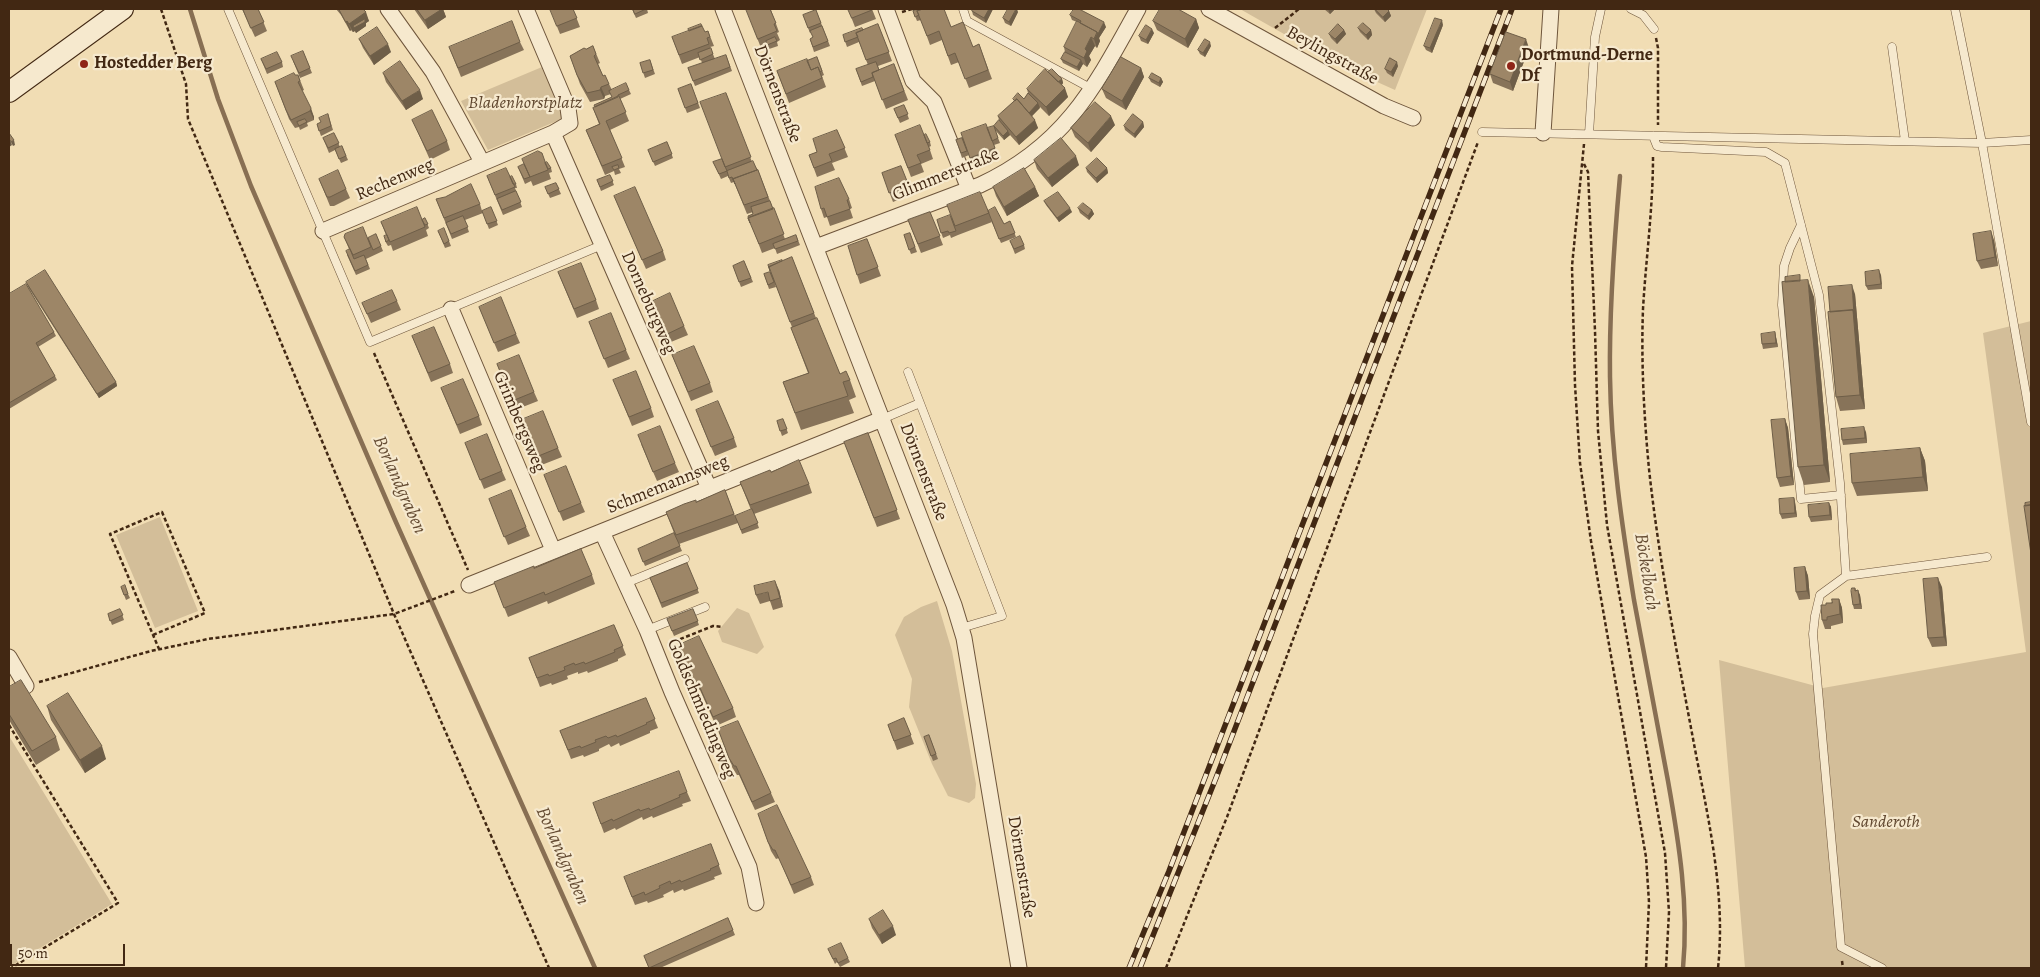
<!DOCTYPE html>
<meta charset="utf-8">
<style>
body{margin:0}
#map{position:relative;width:2040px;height:977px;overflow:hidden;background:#f1ddb4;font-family:Alegreya,serif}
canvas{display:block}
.frame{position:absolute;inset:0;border:10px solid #422813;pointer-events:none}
.scale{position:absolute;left:10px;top:944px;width:115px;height:22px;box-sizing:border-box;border:2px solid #422813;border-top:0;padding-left:6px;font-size:15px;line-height:18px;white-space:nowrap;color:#422813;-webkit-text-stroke:4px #f6e9ce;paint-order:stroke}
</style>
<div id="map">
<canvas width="2040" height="977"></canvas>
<div class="frame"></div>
<div class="scale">50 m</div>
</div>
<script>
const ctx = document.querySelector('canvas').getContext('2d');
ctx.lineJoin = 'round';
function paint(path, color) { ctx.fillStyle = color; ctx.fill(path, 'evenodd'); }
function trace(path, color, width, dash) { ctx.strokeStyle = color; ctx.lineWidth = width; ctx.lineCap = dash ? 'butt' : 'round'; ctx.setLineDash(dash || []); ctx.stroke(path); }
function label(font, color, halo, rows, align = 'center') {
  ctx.font = font + ' Alegreya,serif'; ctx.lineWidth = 4.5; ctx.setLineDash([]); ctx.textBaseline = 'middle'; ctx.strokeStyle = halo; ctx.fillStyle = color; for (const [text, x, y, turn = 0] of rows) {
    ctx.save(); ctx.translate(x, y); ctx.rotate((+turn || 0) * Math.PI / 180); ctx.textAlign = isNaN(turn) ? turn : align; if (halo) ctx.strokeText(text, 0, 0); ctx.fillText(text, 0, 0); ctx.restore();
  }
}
paint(new Path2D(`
 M1240,9h187l-32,81 -60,-27z
 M542,67l22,51 -76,32 -27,-49z
 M2031,321v647h-286l-26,-308 104,28 203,-36 -43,-319z
 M160,517l38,94 -43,17 -39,-93z
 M937,601l15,50 24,133 -1,14 -6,5 -21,-7 -16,-32 -23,-57 3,-28 -17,-44 9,-18 17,-10z
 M737,608l12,5 15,34 -7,7 -35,-12 -4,-11z
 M9,736l103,168 -103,63z`), '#d3be99');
trace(new Path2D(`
 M190,9l28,90 33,87 144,334 200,448
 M1620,176c-6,67 -11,134 -10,201 1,75 12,149 24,223 11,60 23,121 34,181 11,62 21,124 15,187`), '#886f53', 4.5);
const lane = new Path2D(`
 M228,9l142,333 232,-97
 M963,9l4,12 125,68
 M1631,9l12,6 11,14
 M1955,9l27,134 49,279
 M1892,47l13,94
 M1482,132l500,11 49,-3
 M1589,134l6,-97 6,-28
 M1653,136l4,10 5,1 104,5 19,11 34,132 21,188 6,93 141,-19
 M1801,225l-11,23 -6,18 -2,39 19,194 40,-4
 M908,372l94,244 -41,12
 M882,419l38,-16
 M1846,576l-26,19 -5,21 -2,18 28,313 41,21
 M626,583l59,-24
 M647,630l58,-23`);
const street = new Path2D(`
 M388,9l45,63 49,90
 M723,9l231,596 10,33 55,330
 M886,9l27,72 21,21 35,87
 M1209,9l175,97 29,12
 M553,133l156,355
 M1543,133l8,-124
 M323,231l230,-98 17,-10 -2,-15 -42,-99
 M816,247l164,-62c85,-39 115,-98 158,-176
 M451,309l102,241
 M602,532l45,98 25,62 77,175 7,36
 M469,585l413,-166
 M9,657l17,29`);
const secondary = new Path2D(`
 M9,92l114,-83`);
trace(lane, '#6e553b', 9);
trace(street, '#6e553b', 17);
trace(secondary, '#422813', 22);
trace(new Path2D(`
 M161,9l25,75 2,35 206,495 155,354
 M902,12l10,-3
 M1275,28l24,-19
 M1656,38l2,10v77
 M1584,144l-12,122 3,119 5,78 11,78 55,316 3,45 -3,66
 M1653,157c0,51 -7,101 -10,152 -2,53 1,107 6,160 10,92 28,184 45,275 14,74 32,149 24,224
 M1584,164l4,8 7,159 3,100 9,94 58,328 4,59 -3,56
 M374,353l94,217
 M153,635l52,-22 -43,-101 -52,22 49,115
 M668,644l45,-18 10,1
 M39,682l112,-31 57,-12 186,-25 61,-23
 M9,725l109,178 -107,65
 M1842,961l1,7
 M1166,968l61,-151 251,-675`), '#422813', 2.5, [4, 2.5]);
trace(lane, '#f6e9ce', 8);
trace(street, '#f6e9ce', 15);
trace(secondary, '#f6e9ce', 20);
const rail = new Path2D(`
 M1129,968l40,-97 332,-862
 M1140,968l76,-190 296,-769`);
trace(rail, '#422813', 5.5);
trace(rail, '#f6e9ce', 4, [11]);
paint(new Path2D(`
 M242,9h16l9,22 -12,6z
 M336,9h27l6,12 -3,2v3l-10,7 -1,-2 -2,1 -2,-2 -1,1 -9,-16z
 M414,9h29l3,8 -18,12z
 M550,9h23l7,18 -20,7z
 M632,9h15l1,4 -12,5z
 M746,9h27l-2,1 8,22 -2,1 3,7 -3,2 1,4 -9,3 -2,-4 -6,3z
 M848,9h24l4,10 -21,8z
 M973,9h20l-7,14 -13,-8 -1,-4z
 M1324,9h11l-5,5z
 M1374,9l15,2 2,5 -6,6 -9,-9z
 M816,10l14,36 -16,6 -4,-13 3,-2 -2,-5 -1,1 -7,-18z
 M913,11l38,16 22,20 6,-3 13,35 -23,9 -10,-26 -8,3 -9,-25 -12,5 -9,-25 -4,1z
 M1018,12l-7,14 -6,-3 -2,-5z
 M1070,15l36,12 -7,11 1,3 -3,7 -2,-2 -6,10 2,4 -4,7 -4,-3 -4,7 -16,-8 -2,-4 4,-7 -1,-5 13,-25 -5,-2z
 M1196,19l3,9 -11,20 -31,-18 -4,-9z
 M878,24l14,37 -14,5 1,4 15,-6 14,36 -22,9 -11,-28 -13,5 -6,-17 12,-4 -9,-23 -12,5 -4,-12 20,-5z
 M1443,25l-11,28 -6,-3 -2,-4z
 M1358,28l13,2 1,5 -4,5 -8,-8z
 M1344,30l2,4 -9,10 -6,-6 -2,-4z
 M708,31l6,15 -4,1 5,12 11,-4 6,16 -37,15 -7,-18 14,-5 -2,-6 -18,7 -10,-27 33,-5z
 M1154,33l-6,11 -7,-3 -2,-5z
 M359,39l32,13 -17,13 -11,-17z
 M520,42l4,8 -63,27 -12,-30z
 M593,46l7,17 -2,1 5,12 6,8 3,6h17l2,4 -11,5 9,22 -19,9 15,37 -6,2 2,4 -6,2 -1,-4 -9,4 -19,-45 13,-6 -6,-16 19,-11 -1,-3 -6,2 -1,3 -14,3 -10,-18 -10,-28z
 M1211,46l-6,11 -5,-3 -2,-4z
 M1529,48l-16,43 -20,-8 -3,-9z
 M303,51l9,22 -12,5 -7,-17z
 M817,57l7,18 -2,1 4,11 -37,16 -12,-32z
 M261,59l21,3 1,5 -16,7z
 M650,60l5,14 -10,4 -5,-15z
 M1398,66l-5,11 -6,-4 -2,-4z
 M1141,68l3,9 -18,33 -20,-12 -4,-9z
 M1048,72l14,7 1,4 -1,2 6,12 -19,19 -9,-9 -8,9 6,12 -19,17 -9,-10 -6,5 -9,-10 5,13 -6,2 4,12 -24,10 -7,-16 2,4 -7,3 -6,-18 38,-14 5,-6 -1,-4 16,-15 -1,-2h11l4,-6 -1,-4z
 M383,73l40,26 -17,11 -20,-28z
 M298,75l6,15 -2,1 12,26v3l-7,3 1,3 -8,4 -1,-3 -4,1 -6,-9 -14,-37z
 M1149,78h12l2,4 -3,5 -9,-5z
 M691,84l9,24 -13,5 -9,-24z
 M726,93l26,69 6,8 27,69 11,-4 4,10 -23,9 -2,-6 -13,5 -14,-37 5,-2v-2l-6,2 -13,-32 -3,1 -3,-7 -7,3 -6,-13 -2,-4 9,-3z
 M904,105l5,14 -9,4 -6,-14z
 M328,114l5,16 -12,6 -4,-12 4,-1z
 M412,120l35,21 3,9 -20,10 -14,-32z
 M1143,122l1,5 -9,11 -10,-8 -1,-4z
 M1115,125l-24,27 -16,-15 -4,-9z
 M837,130l11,27 -16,6 3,7 -18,7 -8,-22 8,-3z
 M334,133l6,14 2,-1 6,14 -7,3 -6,-13 -6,3 -6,-15z
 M895,135h29l6,7 1,4 -2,1 4,12 -12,5 3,8 -13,5z
 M667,142l6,16 -18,8 -7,-16z
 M1034,160l45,5 -27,22 -15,-18z
 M545,163l6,5 1,4 -3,1 2,6 -18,7 -2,-5 -6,3 -7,-17 6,-3z
 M901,166l11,28 -19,8 -11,-29z
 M1086,168h21l1,5 -11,10 -10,-11z
 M610,175l4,10 -13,6 -4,-11z
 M487,176l23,1 6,7 1,4h-2l7,19 -19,8z
 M319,179l27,10 4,9 -16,8h-4z
 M556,183l5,11 -11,4 -5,-11z
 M993,187h42l4,9 -32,20 -11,-20z
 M614,196l49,55 3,9 -20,9z
 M436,199l44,5 2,7 9,-4 7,18 -9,4 -6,-16 -18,7 4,12 -17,7z
 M849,199l3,9 -2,1 3,9 -23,8 -3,-9 -3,1 -3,-9z
 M1044,201l28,11 -13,10 -13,-17z
 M1078,208l14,2 2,4 -5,6 -9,-7z
 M988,211l16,13 6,-3 6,16 -15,6 -11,-25 2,4 -34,13 -1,-1 1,1 -7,3 -1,-3 -7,3 -6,-18z
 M930,212l13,33 -22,8 -13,-33z
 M425,218l4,10 -3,2 2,6 -35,15 -2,-6 -3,1 -3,-5 1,-6 -5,-13 41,-2z
 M438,231l11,10 2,5 -6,2z
 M910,233l7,19 -6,2 -7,-19z
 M376,234l7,17 -17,8 4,10 -14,6 -9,-20 2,-6 -5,-12 24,1z
 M867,239l14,37 -21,8 -12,-38z
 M1994,240l4,26 -17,3 -4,-8z
 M1010,241l14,4 1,4 -10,5z
 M792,257l24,61 24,56 10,6 6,17 -7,3 5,13 -53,17 -18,-48 25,-9 -17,-45 1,-1 -17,-44 1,4 -7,2 -5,-15 6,-2 12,-11z
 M744,261l9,21 -12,5 -8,-21z
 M558,272l38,28 3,9 -22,9z
 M1881,275l1,14 -14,1 -2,-4z
 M1801,281l13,16 16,185 -26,3 -6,-18z
 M26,282l90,100 1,4 -18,12 -71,-111z
 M9,294l45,38 2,4 -18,11 17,29 2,4 -48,29z
 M1855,294l10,115 -25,2 -4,-14 -6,-85z
 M397,301l4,9 -30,13 -9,-20z
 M649,303l35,23 4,9 -22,9z
 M479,307l37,27 4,9 -22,9z
 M589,322l37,28 4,9 -22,9z
 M1775,332l3,15 -15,2 -1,-5z
 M412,336l38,28 3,9 -22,9z
 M672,355l38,28 3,9 -22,9z
 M497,364l37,28 4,9 -23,9z
 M441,388l38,28 3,9 -22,9z
 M617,389l34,19 3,9 -22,9z
 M699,419l35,19 3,9 -22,9z
 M783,419l5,14 -6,3 -5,-15z
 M1785,419l3,9 6,57 -14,2 -3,-9z
 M521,420l37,28 4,9 -23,9z
 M1866,432l1,11 -24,2 -1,-5z
 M868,433l32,86 -23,8 -33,-85z
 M465,443l37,28 4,9 -22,9z
 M641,444l34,19 4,9 -22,9z
 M1920,448l5,13 3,30 -71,5 -5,-13z
 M771,472l38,12 3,9 -58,21 5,14 -17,6 -4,-11 -59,21 3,7 -37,15 -7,-17 36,-16 -8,-21 30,-10 29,-12 10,26 16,-6 -11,-28z
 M544,475l37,28 4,9 -22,9z
 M1794,498l1,4 2,15 -15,2 -2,-5z
 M489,499l37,28 4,9 -22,9z
 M1829,503l2,4 1,13 -21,2 -2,-5z
 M687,563l12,30 -37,15 -12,-30z
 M1805,567l3,9 2,23 -11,1 -3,-8z
 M534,568l58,7 3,9 -47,20 -1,-3 -39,16 -14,-35z
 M121,587l7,7 2,4 -4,2z
 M1942,587l5,59 -15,1 -4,-9z
 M1855,588l1,2 4,5 2,14h-8l-1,-4z
 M779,590l4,17 -10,3 -3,-9 -10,3 -4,-9z
 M1839,599l3,9 1,15 -12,3v3h-6l-3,-9 4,-15z
 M120,609l4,11 -12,5 -4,-11z
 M693,609l6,16 -25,11 -7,-17z
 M614,625l12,30 -8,4v2l-30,12 -1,-2 -9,3v-2l-11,4 1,3 -16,6 -1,-2 -11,4 -11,-29z
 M679,645l54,63 3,9 -20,9 -16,-36h-2l-5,-8z
 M9,687l47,50 4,13 -24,15 -27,-45z
 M646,698l12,30 -8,3v2l-30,13 -1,-3 -8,4 -2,-3 -10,5v2l-15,6 -1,-2 -12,4 -11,-28z
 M47,706l59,53 -21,14 -34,-53z
 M904,718l10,26 -17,6 -9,-25z
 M718,729l53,64 4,9 -20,8 -16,-35h-2l-5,-8z
 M929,735l9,24 -5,2 -9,-24z
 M687,792l4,9 -9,3 1,2 -30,12 -1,-2 -9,4 -1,-3 -26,13 -1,-2 -11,5 -11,-30z
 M758,814l53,63 3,8 -20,9 -15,-36 -3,1 -5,-8z
 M711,844l11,30 -8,3 1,2 -31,12 -1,-2 -9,4 -1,-3 -10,5 1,2 -16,6 -1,-2 -12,4 -8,-20z
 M728,918l7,17 -75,33h-11l-5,-12z
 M869,919l27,16 -14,9 -10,-16z
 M828,949l20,9 2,4 -10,5 -3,-5 -2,2z`), '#877359');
paint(new Path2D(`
 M442,9h1l3,8 -18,12 -3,-9z
 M989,9h4l-7,14 -2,-5z
 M1016,9h1l1,3 -7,14 -2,-4z
 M1328,9h7l-5,5z
 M1389,11l2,5 -6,6 -2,-5z
 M366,12l3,9 -3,2v3l-10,7 -3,-7 2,5 -2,1 -4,-8z
 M1196,19l3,9 -11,20 -3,-9z
 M1442,20l1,5 -11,28 -2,-5z
 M347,21l4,9 -1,1 -4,-9z
 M1104,22l2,5 -7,11 1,3 -3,7 -3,-9z
 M1152,29l2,4 -6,11 -2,-4z
 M1344,30l2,4 -9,10 -2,-5z
 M1371,30l1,5 -4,5 -2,-5z
 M1091,37l4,9 -6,10 2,4 -4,7 -3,-9 1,-9z
 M1526,39l3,9 -16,43 -3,-9z
 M1210,42l1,4 -6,11 -2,-4z
 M388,44l3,8 -17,13 -4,-9z
 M1081,60l2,4 -4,7 -2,-4z
 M1397,62l1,4 -5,11 -2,-5z
 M1141,68l3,9 -18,33 -4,-9z
 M1161,78l2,4 -3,5 -1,-4z
 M1062,79l1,4 -4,5 -2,-5z
 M601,87l4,9 -1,3 -4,-9z
 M1065,88l3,9 -19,19 -3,-9z
 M420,90l3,9 -17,11 -4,-9z
 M1038,103l2,5 -10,10 -2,-5z
 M311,108l3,9v3l-4,-9z
 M1111,116l4,9 -24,27 -3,-9z
 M1035,120l3,8 -19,17 -3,-8z
 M1143,122l1,5 -9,11 -1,-4z
 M1008,131l2,4 -6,5 -1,-4z
 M10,140l2,5 -3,2v-6z
 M14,140l1,5 -2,1 -2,-4z
 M1076,156l3,9 -27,22 -4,-9z
 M1107,168l1,5 -11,10 -1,-5z
 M1035,187l4,9 -32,20 -3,-9z
 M1070,208l2,4 -13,10 -2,-4z
 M1092,210l2,4 -5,6 -1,-4z
 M1991,231l3,9 4,26 -3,-9z
 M1879,270l2,5 1,14 -1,-5z
 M1808,280l6,17 16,185 -6,-17z
 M1852,285l3,9 10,115 -5,-14 -7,-85z
 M1775,332l3,15 -2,-4z
 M116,382l1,4 -18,12 -2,-4z
 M1785,419l3,9 6,57 -3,-9z
 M1864,427l2,5 1,11 -2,-5z
 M1920,448l5,13 3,30 -5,-14z
 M1794,498l1,4 2,15 -2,-4z
 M1829,503l2,4 1,13 -2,-5z
 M1805,567l3,9 2,23 -3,-8z
 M1938,578l4,9 5,59 -3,-9z
 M775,581l4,9 4,17 -3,-9z
 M1858,590l2,5 2,14 -2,-5z
 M1839,599l3,9 1,15 -3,-9z
 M102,746l4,13 -21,14 -5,-13z
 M893,926l3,9 -14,9 -3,-9z`), '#6e5e48');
const building = new Path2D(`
 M243,9h15l6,13 -13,6z
 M339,9h24l3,3 -17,12 -2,-3 -1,1z
 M417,9h25l-17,11z
 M550,9h23l4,9 -20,8z
 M633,9h13l-11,5z
 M746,9h24l6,14 -2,1 3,7 -19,8z
 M848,9h24v1l-20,8z
 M920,9h3l-6,2 2,4 -4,2 -2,-6z
 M923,9h21l7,18 12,-5 10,25 6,-3 9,26 -23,9 -10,-26 -7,3 -9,-25 -12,5 -10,-25z
 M973,9h16l-5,9 -12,-7z
 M1008,9h8l-7,13 -6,-4z
 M1074,9h5l25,13 -6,12 -1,-2 -17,-9 1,-2 -11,-6z
 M1160,9h18l18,10 -11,20 -32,-18z
 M1375,9h12l2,2 -6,6z
 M816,10l5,13 -13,5 -5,-13z
 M1435,18l7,2 -12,28 -6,-2z
 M365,19v3l-11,6 -1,-2z
 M512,21l8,21 -62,26 -9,-21z
 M1077,21l20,11 -3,7 -3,-2 -6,12 2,2 -3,7 -20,-11z
 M1363,23l8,7 -5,5 -8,-7z
 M701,24l1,2 -13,5 -1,-2z
 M878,24l11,28 -23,8 -10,-27z
 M1338,24l6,6 -9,9 -6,-5z
 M1146,25l6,4 -6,11 -7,-4z
 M702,26l3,6 3,-1 2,6 -3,1 2,6 -30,11 -7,-18z
 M822,26l6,15 -15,6 -3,-8 3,-2 -3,-6z
 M377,27l11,17 -18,12 -11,-17z
 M862,28l1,2 -7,3 2,4 -13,5 -2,-7z
 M1506,32l20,7 -16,43 -20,-8z
 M775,37l2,4 -10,4 -1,-4z
 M1205,39l5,3 -7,11 -5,-3z
 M593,46l3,8 -2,2 9,20 2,-1 4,9 -8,3 -1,3 -13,3 -10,-18 -7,-19 14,-8 2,1z
 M711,48l2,6 -13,6 -2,-7z
 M303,51l7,17 -11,5 -8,-17z
 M277,52l5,10 -16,7 -5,-10z
 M1065,52l16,8 -4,7 -16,-8z
 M726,55l4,12 -37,14 -5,-13z
 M817,57l5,14 -2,1 -2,-5 -7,3 -4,-9z
 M1121,57l20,11 -19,33 -20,-12z
 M1390,58l7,4 -6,10 -6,-3z
 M807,59l4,11 7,-3 4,11 -36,16 -9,-23z
 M650,60l3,10 -10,3 -3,-10z
 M400,61l20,29 -18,11 -19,-28z
 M876,62l3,8 -7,3 1,4 -12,5 -5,-13z
 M894,64l10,27 -22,9 -10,-27z
 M1045,69l20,19 -19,19 -19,-18z
 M1052,69l10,10 -4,3 -10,-10z
 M294,73l1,2h3l2,6 -2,1 13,26 -1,3 -19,9 -5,-10 -11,-28z
 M1152,73l9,5 -2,5 -10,-5z
 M626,83l3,7 -11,5v2l-23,10 -1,-2 18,-8 -3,-6z
 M691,84l7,19 -13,5 -7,-19z
 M726,93l25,64 -26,10 -25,-65z
 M1018,93l6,6 4,-6 10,10 -9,10 -12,-14 -2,2 -2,-2z
 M619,96l7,16 -20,9 16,37 -20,8 -16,-36 14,-6 -7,-16z
 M1017,99l18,21 -19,17 -18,-21z
 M1095,102l16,14 -23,27 -17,-15z
 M904,105l4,9 -10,4 -4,-9z
 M432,110l15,31 -20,10 -15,-31z
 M328,114l3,12 -12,5 -2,-7 4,-2 -2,-4z
 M1133,114l10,8 -9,12 -10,-8z
 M305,119l2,3 -8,4 -2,-4z
 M999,120l9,11 -5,5 -9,-10z
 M986,124l9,24 -25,10 -9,-25z
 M920,125l10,25 -13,5 4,8 -13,5 -13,-33z
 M994,126l4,12 -6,3 -5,-13z
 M837,130l8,18 -16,6 3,7 -18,7 -5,-13 8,-3 -4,-13z
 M9,133l5,7 -3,2 -1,-2 -1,1z
 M334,133l5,10 -11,5 -5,-10z
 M926,134l4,8 -3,1 -3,-8z
 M962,138l5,13 -6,2 -5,-13z
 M1061,138l15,18 -28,22 -14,-18z
 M667,142l5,12 -19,8 -5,-12z
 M342,146l4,10 -7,3 -4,-10z
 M538,151l4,2 6,17 -18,7 -8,-18z
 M1097,158l10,10 -11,10 -10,-10z
 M722,159l5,12 -8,3 -6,-12z
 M753,161l4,9 -24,9 2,5 -3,-7 -3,1 -2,-7z
 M547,162l4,6 -3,1 -3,-6z
 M524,164l6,13 -6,2 -6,-12z
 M618,165l1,3 -5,2 -2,-3z
 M901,166l8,20 -20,7 -7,-20z
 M506,168l9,19 -20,8 -8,-19z
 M1024,168l11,19 -31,20 -11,-20z
 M338,170l8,19 -16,8h-3l-8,-18z
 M758,170l10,27 -24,8 -11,-26z
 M610,175l3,6 -13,6 -3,-7z
 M512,176l4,8h-3l-3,-7z
 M839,178l10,21 -2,1 3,9 -23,8 -3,-9 -3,1 -6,-22z
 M556,183l3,6 -11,5 -3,-7z
 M471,184l9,20 -36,14 -8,-19 9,-2z
 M635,187l28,64 -21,9 -28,-64z
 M516,191l5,11 -19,8 -5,-11z
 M980,192l9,21 -34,13 -8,-21z
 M1058,192l12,16 -13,10 -13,-17z
 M770,201l3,8 -25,9 2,5 -2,-7 5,-2 -2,-7z
 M1083,203l9,7 -4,6 -10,-8z
 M417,207l8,20 -35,15 -9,-20z
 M491,207l6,14 -10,3 -5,-13z
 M995,207l9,17 6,-3 5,12 -16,6 -11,-28z
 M774,208l10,26 -25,10 -11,-26z
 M930,212l10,24 -22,8 -10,-24z
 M950,215l6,16 -7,2 -1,-2 -7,2 -4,-13z
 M463,216l5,11 -17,7 -5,-11z
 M425,218l3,6 -3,1 -3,-5z
 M363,227l8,20 -18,8 -9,-18 1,-3z
 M444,228l5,13 -5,3 -6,-13z
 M1991,231l4,26 -18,4 -4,-27z
 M910,233l5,14 -6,3 -5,-15z
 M376,234l5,12 -8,4 -5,-12z
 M387,235l2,5 -3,2 -2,-6z
 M796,235l2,6 -23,8 -2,-5z
 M1020,236l4,9 -10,4 -4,-8z
 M867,239l11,28 -21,8 -9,-29z
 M350,249l4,10 10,-4 4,10 -13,6 -9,-20z
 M792,257l22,56 -24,9 -21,-55z
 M782,260v1l-13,6 1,4 -2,-6z
 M744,261l7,17 -12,4 -6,-16z
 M581,263l15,37 -22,9 -16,-37z
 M45,270l71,112 -19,12 -71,-112z
 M1879,270l2,14 -15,2 -1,-14z
 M770,272l4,10 -6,3 -4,-11z
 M1800,275v6l-15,1v-5z
 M1808,280l16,185 -26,2 -16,-185z
 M26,284l28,48 -18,11 19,33 -46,27v-109z
 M1852,285l2,29 -1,-4 -23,2 -2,-25z
 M392,290l5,11 -30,13 -5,-11z
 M670,293l14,33 -21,10 -14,-33z
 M501,297l15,37 -22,9 -15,-36z
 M1853,310l7,85 -24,2 -8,-85z
 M611,313l15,37 -22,9 -15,-37z
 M817,318l23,56 6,-3 4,9 -7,2 5,14 -53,17 -12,-31 26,-9 -18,-45z
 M434,327l16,37 -22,9 -16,-37z
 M1775,332l1,11 -14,1 -1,-10z
 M694,346l16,37 -22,9 -16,-37z
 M519,355l15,37 -22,9 -15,-37z
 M636,371l15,37 -22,9 -16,-37z
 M463,379l16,37 -22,9 -16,-37z
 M718,401l16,37 -23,9 -15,-37z
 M543,411l15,37 -22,9 -15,-37z
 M783,419l4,10 -7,2 -3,-10z
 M1785,419l6,57 -14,2 -6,-58z
 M660,426l15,37 -22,9 -15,-37z
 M1864,427l1,11 -23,2 -1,-11z
 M868,433l29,77 -23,8 -30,-76z
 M487,434l15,37 -22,9 -15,-37z
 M1920,448l3,29 -71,6 -2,-29z
 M799,460l10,24 -59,21 -10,-23 30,-12 1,2z
 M566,466l15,37 -22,9 -15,-37z
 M511,490l15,37 -22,10 -15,-38z
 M725,490l9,24 -58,21 -10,-23 18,-8 12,-4v2z
 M1794,498l1,15 -15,1 -1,-15z
 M2031,502v3l-6,1v-3z
 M1829,503l1,12 -21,2 -1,-12z
 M2031,505v49l-7,-48z
 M752,509l6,14 -17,7 -6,-14z
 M674,533l6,13 -37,16 -5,-13z
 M581,549l11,26 -47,20 -1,-3 -40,16 -10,-26 40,-16v2z
 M687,563l11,26 -37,14 -11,-25z
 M1805,567l2,24 -11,1 -2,-24z
 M1938,578l6,59 -16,1 -5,-59z
 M775,581l5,17 -10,3 -2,-9 -12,3 -2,-9z
 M125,585l3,9 -4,1 -3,-8z
 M1852,588h3v3l3,-1 2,14 -7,1 -2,-14z
 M1832,599h7l1,15 -13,3v3h-5l-1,-15h5v-2h6z
 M120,609l3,6 -13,6 -2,-7z
 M693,609l5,12 -26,10 -5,-12z
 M614,625l9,21 -9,4 1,2 -30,12 -1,-2 -9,3 -1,-2 -10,4 1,3 -16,6 -1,-2 -11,4 -8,-20z
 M699,636l34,72 -20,9 -16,-36 -2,1 -5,-9 -11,-28z
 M21,680l35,57 -24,14 -23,-37v-27z
 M68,693l34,53 -22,14 -33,-54z
 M646,698l9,21 -9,4 1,1 -30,13 -1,-2 -8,3 -2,-2 -11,4 1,2 -15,6 -1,-2 -12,4 -8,-19z
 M904,718l7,17 -17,6 -6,-16z
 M738,721l33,72 -19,9 -16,-36h-2l-5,-8 -11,-29z
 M929,735l7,19 -5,2 -7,-19z
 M679,771l8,21 -8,3 1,2 -30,13 -1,-2 -9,3 -1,-2 -26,12 -1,-2 -11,5 -8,-21z
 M777,805l34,72 -20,8 -16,-35h-2l-5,-8 -10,-28z
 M711,844l8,21 -9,4 1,1 -30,12 -1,-2 -9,4 -1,-3 -11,5 1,2 -15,7 -1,-3 -12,5 -8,-20z
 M883,910l10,16 -14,9 -10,-16z
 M728,918l5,12 -84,38 -5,-12z
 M841,943l7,15 -10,5 -2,-5 -3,1 -5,-10z`);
paint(building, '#9d8667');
trace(building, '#6e5e48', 1);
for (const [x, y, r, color] of [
 [84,64,5,"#8f2418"],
 [1511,66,5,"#8f2418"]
]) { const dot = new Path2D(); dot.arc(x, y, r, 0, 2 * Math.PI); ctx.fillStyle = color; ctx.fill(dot); trace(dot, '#f6e9ce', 2); }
label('18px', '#422813', '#f6e9ce', [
 ["Beylingstraße",1332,56,29],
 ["Dörnenstraße",777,94,69],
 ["Glimmerstraße",946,175,-22],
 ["Rechenweg",395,180,-23],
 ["Dorneburgweg",648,303,66],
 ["Grimbergsweg",519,422,67],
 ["Dörnenstraße",923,472,69],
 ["Schmemannsweg",668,485,-22],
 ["Goldschmiedingweg",701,709,67],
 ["Dörnenstraße",1021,867,81]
]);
label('bold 18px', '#422813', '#f6e9ce', [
 ["Dortmund-Derne",1521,56],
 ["Df",1521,77],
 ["Hostedder Berg",94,64]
], 'left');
label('italic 18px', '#5f462e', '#f6e9ce', [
 ["Bladenhorstplatz",525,104],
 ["Sanderoth",1886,823]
]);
label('italic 19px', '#654c33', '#f6e9ce', [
 ["Borlandgraben",399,485,66],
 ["Böckelbach",1646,572,81],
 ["Borlandgraben",562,856,66]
]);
</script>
